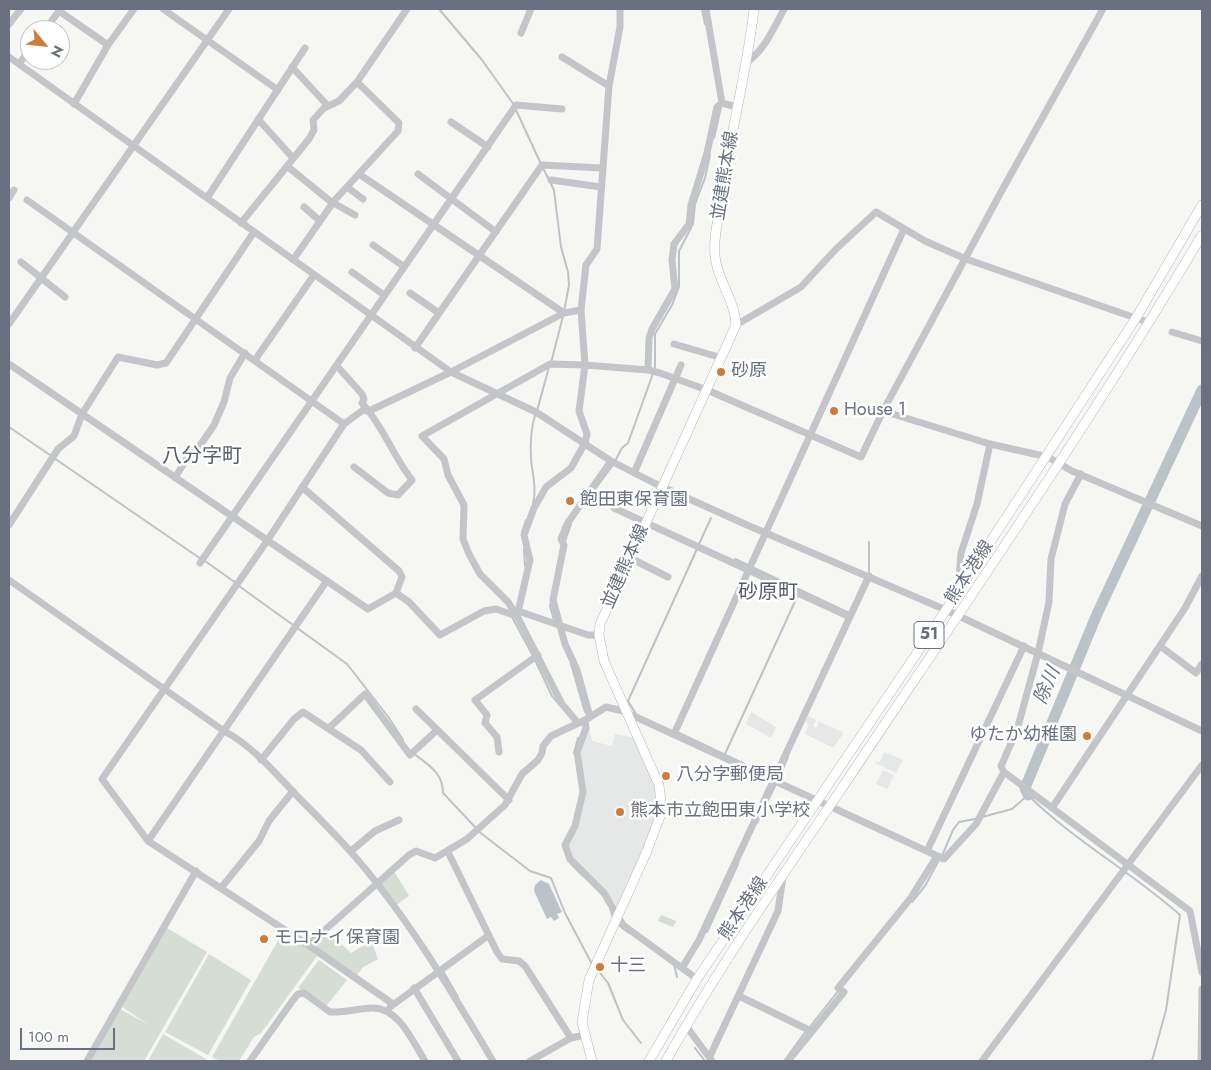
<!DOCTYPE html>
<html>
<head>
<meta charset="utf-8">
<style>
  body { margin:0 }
  #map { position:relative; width:1211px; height:1070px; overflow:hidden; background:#f6f6f3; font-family:Jost,sans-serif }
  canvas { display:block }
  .frame { position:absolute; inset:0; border:10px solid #697181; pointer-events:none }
  .north { position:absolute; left:20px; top:20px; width:50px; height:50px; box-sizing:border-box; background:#fff; border:1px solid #c3c6cd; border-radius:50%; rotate:118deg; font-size:14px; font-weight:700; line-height:20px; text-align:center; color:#697181 }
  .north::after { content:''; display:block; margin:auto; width:18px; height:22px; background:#cf7c3a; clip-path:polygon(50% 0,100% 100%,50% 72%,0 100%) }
  .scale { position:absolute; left:20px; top:1028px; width:95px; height:22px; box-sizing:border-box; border:2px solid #697181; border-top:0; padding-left:6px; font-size:15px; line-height:18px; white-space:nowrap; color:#697181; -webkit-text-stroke:4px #fff; paint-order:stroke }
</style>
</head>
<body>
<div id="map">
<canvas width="1211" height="1070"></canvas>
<div class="frame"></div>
<div class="north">N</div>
<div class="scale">100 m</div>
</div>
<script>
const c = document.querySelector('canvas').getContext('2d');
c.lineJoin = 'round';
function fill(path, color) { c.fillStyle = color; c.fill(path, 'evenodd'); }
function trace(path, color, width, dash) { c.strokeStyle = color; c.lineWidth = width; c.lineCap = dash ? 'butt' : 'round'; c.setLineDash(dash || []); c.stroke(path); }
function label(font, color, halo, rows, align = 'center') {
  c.font = font + ' Jost,"Noto Sans JP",sans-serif'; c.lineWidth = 5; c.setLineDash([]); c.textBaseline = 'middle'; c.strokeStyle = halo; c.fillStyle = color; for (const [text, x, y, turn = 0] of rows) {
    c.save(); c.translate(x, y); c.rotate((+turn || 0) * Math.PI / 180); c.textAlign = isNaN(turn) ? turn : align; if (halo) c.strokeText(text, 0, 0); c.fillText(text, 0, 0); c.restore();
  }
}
fill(new Path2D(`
  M 751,712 L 776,727 L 771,738 L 746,724 Z
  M 808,716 L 816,720 L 813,726 L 816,728 L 819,722 L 841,731 L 843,734 L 833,748 L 805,734 L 809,725 L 805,722 Z
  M 588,721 L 592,741 L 612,746 L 615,734 L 635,738 L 654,780 L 659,806 L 657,817 L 618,907 L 576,862 L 568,846 L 578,827 L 584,803 L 586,792 L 580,755 Z
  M 884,752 L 903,760 L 896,773 L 875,763 L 876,761 L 879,763 Z
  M 883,770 L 894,775 L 887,789 L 876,784 Z`), '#e6e7e7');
fill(new Path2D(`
  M 394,871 L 409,896 L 395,906 L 379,884 Z
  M 661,915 L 676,921 L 673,927 L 658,921 Z
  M 167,928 L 207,952 L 144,1061 L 91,1061 L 120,1009 L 149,1025 L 122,1007 Z
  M 284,930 L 317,956 L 261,1033 L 254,1037 L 239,1061 L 220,1061 L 212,1057 Z
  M 327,931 L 351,953 L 371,941 L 378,959 L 363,967 L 357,975 L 311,945 Z
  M 209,954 L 251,980 L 208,1055 L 165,1032 Z
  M 319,960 L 347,980 L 327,1005 L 298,988 Z
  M 163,1034 L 206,1059 L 205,1061 L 148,1061 Z`), '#d6ddd5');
fill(new Path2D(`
  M 541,880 L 549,884 L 562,912 L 557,914 L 559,918 L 554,921 L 551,917 L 547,919 L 534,891 L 535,885 Z`), '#bcc3c8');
trace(new Path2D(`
  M 439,9 L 482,60 L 514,105
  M 702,9 L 705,24
  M 516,110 L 541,164
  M 714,138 L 721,107
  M 543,168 L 554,190 L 561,247 L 568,272 L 569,285 L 564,312
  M 551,363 L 563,316
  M 537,411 L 549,367
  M 9,427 L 50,455
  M 54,458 L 201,559
  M 615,461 L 622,448 L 628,443 L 655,368 L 655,334 L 672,305 L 679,287 L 679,251 L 693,224 L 695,204 L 705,178 L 710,155
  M 593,492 L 613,465
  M 533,504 C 537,488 532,473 531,458 C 530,443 531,429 535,415
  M 522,532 L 526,520
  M 565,541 L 571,524
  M 869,542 L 869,575
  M 699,544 L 711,518
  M 524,549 L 525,566
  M 735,559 L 748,565
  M 205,561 L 236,583
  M 752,567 L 849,613
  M 239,586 L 347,664 L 389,718 L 403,740
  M 551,601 L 550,606 L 554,620
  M 512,617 L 533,656
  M 535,660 L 552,696 L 559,704
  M 571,664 L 585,712
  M 636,714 L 628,701 L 697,549
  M 677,732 L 751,767
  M 413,753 C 428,765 443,772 443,793 L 475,827
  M 574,753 L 578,738
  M 725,754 L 797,597
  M 778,780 L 788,757
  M 982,817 L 1012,809 L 1028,795 C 1074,841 1132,872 1180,915 L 1166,1010 L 1152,1061
  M 757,823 L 776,784
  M 478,831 L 530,871 L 551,878 L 565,913 L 592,964
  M 942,856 L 953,830 L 959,822 L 975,819
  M 571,864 L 583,876
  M 912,902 L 925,886 L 939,860
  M 610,908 L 613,918
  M 617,924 L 629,933
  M 707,932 L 738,864
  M 674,964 L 677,977
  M 597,969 L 608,983 L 623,1020 L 641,1043
  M 443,971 L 458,997
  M 809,1028 L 839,990
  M 695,1048 L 705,1061
  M 784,1061 L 806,1031`), '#bcc3c8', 2);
trace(new Path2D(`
  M 1028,795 L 1025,788 L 1097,614 L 1202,390`), '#bcc3c8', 11);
const major = new Path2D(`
  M 592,1061 L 582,1022 L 589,980 L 647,851 L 662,811 L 659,785 L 604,661 L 599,635 L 600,624 L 736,325 C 735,300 717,280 715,256 C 713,237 719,215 722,196 C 730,133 747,72 754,9
  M 649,1061 L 697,979 L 946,610 L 1136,318 L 1202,205
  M 666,1061 C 718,968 780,879 840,791 C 963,607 1089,425 1202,235`);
trace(major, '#b6b8bc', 10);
trace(new Path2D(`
  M 59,9 L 59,11 L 108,45 L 134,9
  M 163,9 L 278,90
  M 706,9 L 722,103 L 737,107
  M 9,24 L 21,9
  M 45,30 L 59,11
  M 521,33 L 531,9
  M 9,57 L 451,372 L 536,412 L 611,461 L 654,483 L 747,525 L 946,610 L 1202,731
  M 562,57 L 609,86
  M 747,62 C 764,51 775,26 784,9
  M 19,64 L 30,49
  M 292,67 L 328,106
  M 74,104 L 108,45
  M 258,119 L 293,158
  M 451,122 L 488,147
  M 287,166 L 330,201 L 355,215
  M 359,174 L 564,313
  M 418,174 L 496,232
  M 551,180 L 601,187
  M 347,187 L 363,199
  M 9,198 L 14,190
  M 207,198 L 305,48
  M 27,200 L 344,424
  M 304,207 L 320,221
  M 241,223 L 309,139 L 314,130 L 313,120 L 324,108 L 339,101 L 357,82 L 407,9
  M 373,245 L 403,266
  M 293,260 L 334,201 L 398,131 L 399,123 L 357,82
  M 21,262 L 65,297
  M 352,272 L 384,295
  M 410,293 L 439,313
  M 9,324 L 229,9
  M 736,325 L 801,287 L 836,249 L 876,212 L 925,241 L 966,259 L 1150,323
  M 1172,332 L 1202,341
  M 674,344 L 722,358
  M 415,348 L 542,165 L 602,168
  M 255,360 L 314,275
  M 9,364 L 368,609 L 396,593 L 409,602 L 440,635 L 484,611 L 496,609 L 517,616
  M 337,366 L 362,394 L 364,399 L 362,403 C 383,426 393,456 412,480 L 398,495 L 388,493 L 354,467
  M 648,370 L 649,338 L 652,329 L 675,289 L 672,260 L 674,244 L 689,224 L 691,205 L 707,153 L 717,107 L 722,103
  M 883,411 L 990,444 L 1048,457 L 1072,471 L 1202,526
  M 634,473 L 681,365
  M 1081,474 L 1065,504 L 1051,559 L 1049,602 L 1038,653 L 1017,730 L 1001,766 L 1004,772 L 1190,911 L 1202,972
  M 175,478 L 187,458 L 199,447 L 214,425 L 224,402 L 230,378 L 245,353
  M 302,487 L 399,571 L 402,577 L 396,593
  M 614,508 L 850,617
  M 9,525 L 58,449 L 74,436 L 82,414 L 118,357 L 157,365 L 166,363 L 254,232
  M 630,558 L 668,577
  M 200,563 L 516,105 L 562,109
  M 9,580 L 224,731 C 253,746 277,775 300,799 C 317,816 334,833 350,851 C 406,914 450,989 493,1061
  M 958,589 L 961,553 L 977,504 L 990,444
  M 518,611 L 588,635 L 599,635
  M 517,616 L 508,602 L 480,574 L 469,554 L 463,539 L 464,505 L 448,475 L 444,459 L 422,436 L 550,364 L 585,365 L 648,370 L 660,373 L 707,390 L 861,457 L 883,411 L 1001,192 L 1103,9
  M 1160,646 L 1196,673 L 1202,664
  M 416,709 L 509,800
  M 590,717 L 577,670 L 565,644 L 553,600 L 564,545 L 561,539 L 567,524 L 611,461
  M 585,720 L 586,728 L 577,752 L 583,792 L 575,826 L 565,845 L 570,859 L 604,893 L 623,925 L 697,979
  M 578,723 L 562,704 L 517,616 L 530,560 L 524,535 L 534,508 L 546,487 L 571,468 L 585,443 L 587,434 L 579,411 L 585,365 L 581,310 L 586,265 L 597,249 L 609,86 L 620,27 L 620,9
  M 329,728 L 365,694 L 410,755 L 436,731
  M 674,734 L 904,229
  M 499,752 L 497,737 L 485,723 L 487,715 L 475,700 L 538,655
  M 261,760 L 294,719 L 303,712 L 361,750 L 390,782
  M 1052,808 L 1185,608 L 1202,576
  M 148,841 L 326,582
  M 351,851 L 375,831 L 399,820
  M 927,851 L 1024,646
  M 448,852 L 497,952 L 502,959 L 519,961 L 525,966 L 571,1038
  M 221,888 L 259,841 L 269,821 L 293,791
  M 308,945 L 409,855 L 416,851 L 435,858 L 467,839 L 505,805 L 522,774 L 538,760 L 542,753 L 543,746 L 551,736 L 587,719 L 606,707 L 623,711 L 944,859 L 976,824 L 1004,772
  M 682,968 L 699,940 L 869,576
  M 414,988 L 458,1061
  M 739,996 L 811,1031
  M 393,1004 L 308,945 L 148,841 L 102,779 L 267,541 L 344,424 L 363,410 L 369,411 L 451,372 L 564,313 L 581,310
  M 390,1007 L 489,935
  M 686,1026 L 712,1061
  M 710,1056 L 778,911 L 783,876
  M 87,1061 L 196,871
  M 250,1061 L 293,1000 L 298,994 L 304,993 L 330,1012 C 345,1013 359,1008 373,1008 C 399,1008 413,1042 425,1061
  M 530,1061 L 571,1038 L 585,1035
  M 788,1061 L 844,992 L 838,988 L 910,899 L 937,856
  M 982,1061 L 1202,765
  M 1201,1061 L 1202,989`), '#c3c5c8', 7);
trace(major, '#fff', 9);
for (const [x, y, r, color] of [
  [721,372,5,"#cf7c3a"],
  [834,411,5,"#cf7c3a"],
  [570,501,5,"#cf7c3a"],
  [1087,736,5,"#cf7c3a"],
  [666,776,5,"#cf7c3a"],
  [620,812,5,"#cf7c3a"],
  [264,939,5,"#cf7c3a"],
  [600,967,5,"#cf7c3a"]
]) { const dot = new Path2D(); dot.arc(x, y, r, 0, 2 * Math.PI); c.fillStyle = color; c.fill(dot); trace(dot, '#fff', 2); }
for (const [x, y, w] of [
  [929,635,30]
]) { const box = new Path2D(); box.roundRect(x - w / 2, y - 13.5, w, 27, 4); c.fillStyle = '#fff'; c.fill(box); trace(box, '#697181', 1); }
label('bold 16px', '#697181', null, [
  ["51",929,635]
]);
label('18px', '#697181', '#fff', [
  ["並建熊本線",726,176,-81],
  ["並建熊本線",626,567,-66],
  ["熊本港線",970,573,-57],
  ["熊本港線",744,909,-56]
]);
label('18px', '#697181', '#fff', [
  ["砂原",731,372],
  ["House 1",844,411],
  ["飽田東保育園",580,501],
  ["ゆたか幼稚園",1077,736,"right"],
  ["八分字郵便局",676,776],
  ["熊本市立飽田東小学校",630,812],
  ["モロナイ保育園",274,939],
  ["十三",610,967]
], 'left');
label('italic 19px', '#697884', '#fff', [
  ["除川",1048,686,-67]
]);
label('20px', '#565c67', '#fff', [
  ["八分字町",202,457],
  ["砂原町",768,593]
]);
</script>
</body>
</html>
